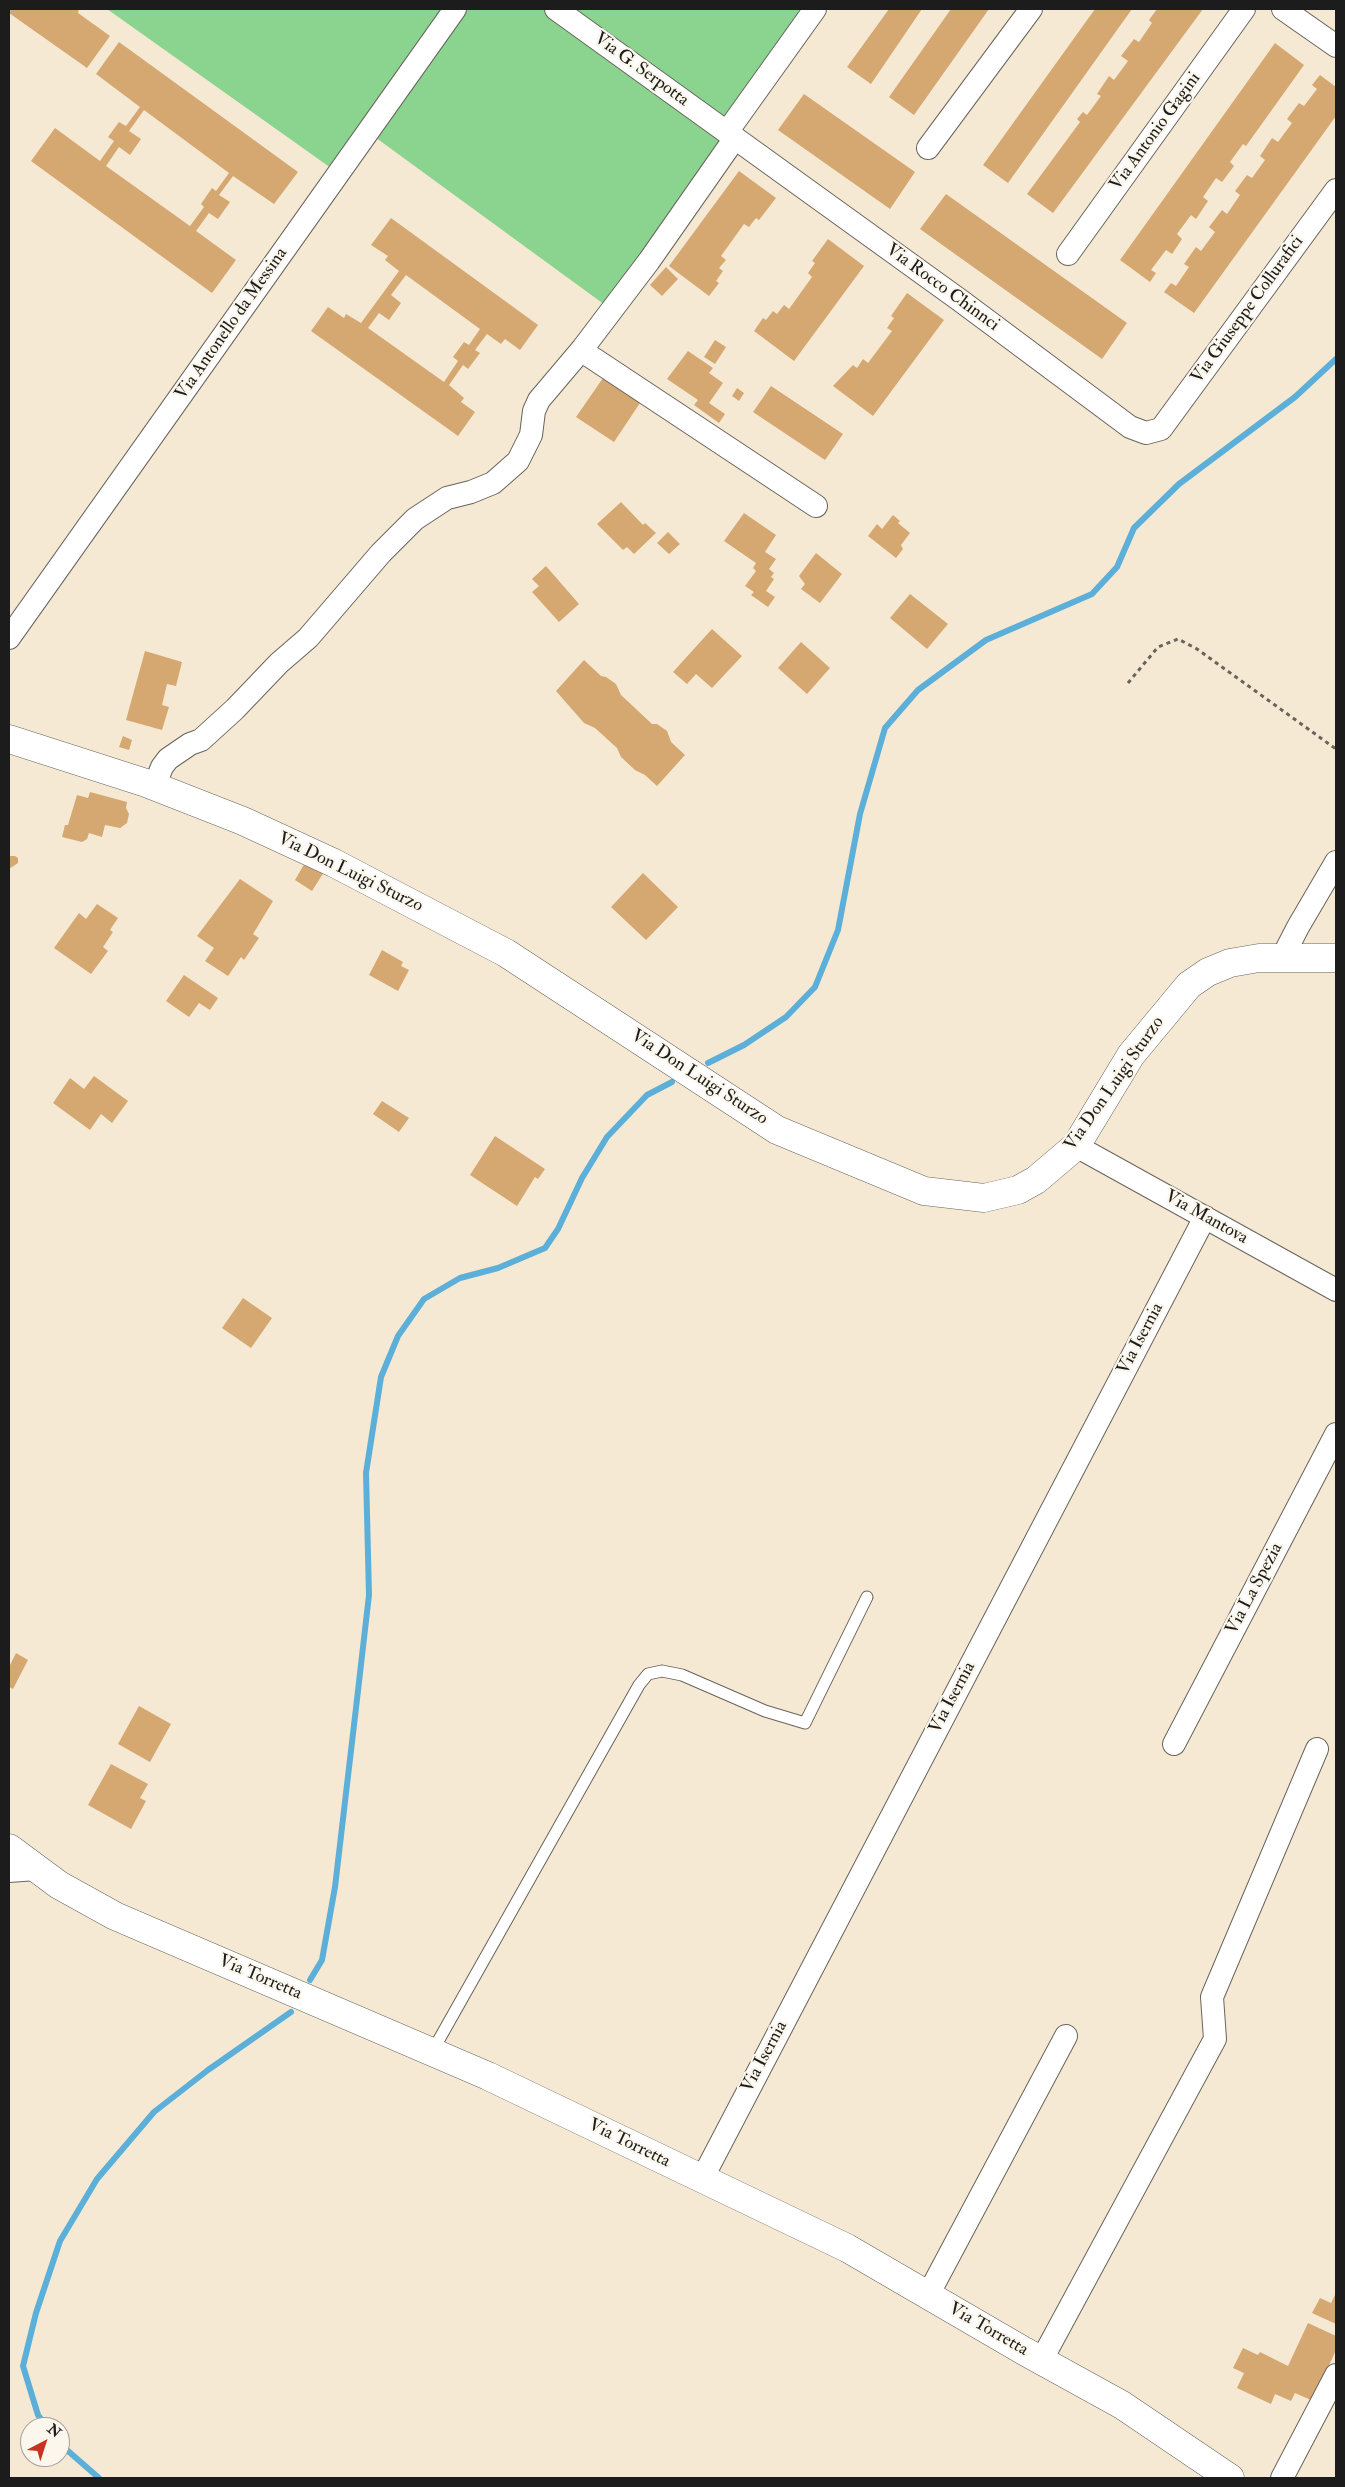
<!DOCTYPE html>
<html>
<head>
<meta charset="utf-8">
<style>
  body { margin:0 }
  #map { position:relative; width:1345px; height:2487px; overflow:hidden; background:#f6e9d4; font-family:"IM FELL Double Pica",serif }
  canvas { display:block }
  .frame { position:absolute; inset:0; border:10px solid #1c1c1c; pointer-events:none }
  .north { position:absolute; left:20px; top:2417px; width:50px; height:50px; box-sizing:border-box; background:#fbf7ec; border:1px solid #a29f99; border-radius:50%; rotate:40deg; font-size:14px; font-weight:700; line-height:20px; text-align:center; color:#1c1c1c }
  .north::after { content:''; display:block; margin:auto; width:18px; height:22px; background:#c8321e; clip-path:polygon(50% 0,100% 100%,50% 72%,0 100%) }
</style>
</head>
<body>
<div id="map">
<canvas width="1345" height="2487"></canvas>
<div class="frame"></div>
<div class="north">N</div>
</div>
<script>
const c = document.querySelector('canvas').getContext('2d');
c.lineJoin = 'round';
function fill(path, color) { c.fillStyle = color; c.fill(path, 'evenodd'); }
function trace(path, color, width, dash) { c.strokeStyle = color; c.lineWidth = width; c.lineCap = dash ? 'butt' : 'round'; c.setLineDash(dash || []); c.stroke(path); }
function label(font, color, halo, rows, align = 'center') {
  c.font = font + ' "IM FELL Double Pica",serif'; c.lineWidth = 4.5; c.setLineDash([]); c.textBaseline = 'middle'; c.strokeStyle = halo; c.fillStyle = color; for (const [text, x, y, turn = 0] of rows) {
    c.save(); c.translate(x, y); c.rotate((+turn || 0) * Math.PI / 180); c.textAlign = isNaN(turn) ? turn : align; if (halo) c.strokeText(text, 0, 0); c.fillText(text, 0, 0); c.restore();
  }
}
fill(new Path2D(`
  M 107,9 L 815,9 L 605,305 L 368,132 L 338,173 Z`), '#8bd48f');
trace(new Path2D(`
  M 708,1063 L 744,1045 L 786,1017 L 815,987 L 838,930 L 860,814 L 885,728 L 918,690 L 986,640 L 1092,594 L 1117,567 L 1134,528 L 1179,484 L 1295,397 L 1336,359
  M 310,1980 L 322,1960 L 335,1887 L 356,1708 L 369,1595 L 366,1473 L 381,1377 L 398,1336 L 424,1299 L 460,1278 L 498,1268 L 545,1248 L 558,1229 L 582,1178 L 607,1137 L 647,1095 L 672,1082
  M 47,2427 L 38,2415 L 23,2366 L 36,2313 L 60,2241 L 97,2179 L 154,2112 L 208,2070 L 291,2012
  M 60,2444 L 99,2478`), '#5cafd8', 6);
fill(new Path2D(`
  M 9,9 L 79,9 L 78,13 L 110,36 L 87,68 L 9,13 Z
  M 889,9 L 922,9 L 871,84 L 847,67 Z
  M 951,9 L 989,9 L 914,115 L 889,97 Z
  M 1095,9 L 1132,9 L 1008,183 L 983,165 Z
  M 1157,9 L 1203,9 L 1053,213 L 1027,194 L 1080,122 L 1077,119 L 1083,112 L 1087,115 L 1101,96 L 1097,94 L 1109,76 L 1114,80 L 1128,61 L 1121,56 L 1134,39 L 1139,42 L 1152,23 L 1149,20 Z
  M 119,42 L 298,172 L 274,204 L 233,176 L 219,195 L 230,202 L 218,219 L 209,213 L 196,231 L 236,260 L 212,293 L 31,161 L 55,128 L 100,161 L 114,141 L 108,137 L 119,122 L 126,126 L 140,107 L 96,74 ZM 144,110 L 229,173 L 216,191 L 212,188 L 201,204 L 204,207 L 190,226 L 106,166 L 119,147 L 130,155 L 141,139 L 129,131 Z
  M 1275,43 L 1304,65 L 1246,146 L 1243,144 L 1230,162 L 1234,166 L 1222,182 L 1216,178 L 1203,197 L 1208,201 L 1196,219 L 1191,215 L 1177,234 L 1182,239 L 1172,254 L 1166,250 L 1151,270 L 1156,273 L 1150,282 L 1120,260 Z
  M 1320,75 L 1336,87 L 1336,116 L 1194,313 L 1164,292 L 1171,283 L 1176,286 L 1189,267 L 1184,264 L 1196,247 L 1201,251 L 1215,232 L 1209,227 L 1222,210 L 1227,214 L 1240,195 L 1235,191 L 1247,175 L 1252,178 L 1265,160 L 1260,156 L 1272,138 L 1278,142 L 1292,123 L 1287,119 L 1299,103 L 1304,106 L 1317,89 L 1312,85 Z
  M 804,94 L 915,172 L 890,209 L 778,130 Z
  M 739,171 L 776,198 L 759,220 L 756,218 L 749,227 L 744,224 L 721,256 L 726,260 L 719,268 L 723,271 L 716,281 L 719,283 L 709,296 L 669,266 Z
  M 946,194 L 1127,323 L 1102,359 L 920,229 Z
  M 391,218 L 538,325 L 520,350 L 505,339 L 501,344 L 487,334 L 475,350 L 480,353 L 468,369 L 463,365 L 449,385 L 464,398 L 461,402 L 475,412 L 458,436 L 311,331 L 328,307 L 344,318 L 346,314 L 361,323 L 399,271 L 385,260 L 388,256 L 371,245 ZM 406,275 L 480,329 L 469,345 L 464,342 L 453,357 L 458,361 L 444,382 L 368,328 L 379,313 L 389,320 L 401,303 L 391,295 Z
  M 828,239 L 864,266 L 794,361 L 754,331 L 763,318 L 766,320 L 773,311 L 777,314 L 784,305 L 789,309 L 812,277 L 808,273 L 815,263 L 812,261 Z
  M 666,267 L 678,279 L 662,296 L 650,285 Z
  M 907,293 L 944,320 L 873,416 L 833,386 L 853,365 L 857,368 L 863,359 L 868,363 L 892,331 L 887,328 L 894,318 L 891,316 Z
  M 715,340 L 726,347 L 715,364 L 704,357 Z
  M 688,351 L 713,368 L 709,373 L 723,383 L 709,403 L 725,414 L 719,423 L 694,405 L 698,400 L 667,379 Z
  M 603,378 L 640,403 L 614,442 L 576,417 Z
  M 771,386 L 843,434 L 825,460 L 753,412 Z
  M 737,388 L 744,393 L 739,401 L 732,396 Z
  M 621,502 L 643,525 L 645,523 L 656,533 L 634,554 L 627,547 L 623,550 L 597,524 Z
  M 744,513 L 776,535 L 765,552 L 776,559 L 769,569 L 774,573 L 771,577 L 774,579 L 766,591 L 775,597 L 768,607 L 751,595 L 754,592 L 745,586 L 756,571 L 753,568 L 756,563 L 724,541 Z
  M 893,515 L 900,521 L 898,523 L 910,533 L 901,545 L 903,549 L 896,558 L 868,536 L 877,524 L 882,529 Z
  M 668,532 L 680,544 L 669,554 L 657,543 Z
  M 816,553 L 842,574 L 820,603 L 801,589 L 805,584 L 799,576 Z
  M 546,566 L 579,604 L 559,622 L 532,592 L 539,586 L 532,579 Z
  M 910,594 L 948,624 L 927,649 L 890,618 Z
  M 712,629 L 742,656 L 712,688 L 696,674 L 687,684 L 673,672 Z
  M 801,642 L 830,668 L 807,694 L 778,668 Z
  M 145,651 L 182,662 L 176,686 L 167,684 L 162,705 L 169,707 L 162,730 L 126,720 Z
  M 584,660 L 601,676 L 606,677 L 616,684 L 621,695 L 652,724 L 657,724 L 667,731 L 671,742 L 685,755 L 657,786 L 645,775 L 635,770 L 621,757 L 617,748 L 595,728 L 584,723 L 556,691 Z
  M 123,736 L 132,740 L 129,750 L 119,747 Z
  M 90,792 L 127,802 L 126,808 L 129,814 L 127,823 L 120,828 L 105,825 L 102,837 L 89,833 L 87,839 L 82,842 L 62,837 L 65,825 L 68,825 L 77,795 L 88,798 Z
  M 9,856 L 15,856 L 18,858 L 18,863 L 9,869 Z
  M 306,861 L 324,872 L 312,891 L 295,880 Z
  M 643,873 L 678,907 L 646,940 L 611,907 Z
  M 240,879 L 273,901 L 253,934 L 259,938 L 244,960 L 241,957 L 228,976 L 205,961 L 214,948 L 197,936 Z
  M 97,904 L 118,918 L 110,930 L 113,932 L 103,947 L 108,951 L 91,974 L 54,948 L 79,913 L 86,919 Z
  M 382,950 L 403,962 L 401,966 L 409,970 L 398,991 L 369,975 Z
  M 184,975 L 218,998 L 210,1010 L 199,1003 L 189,1017 L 166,1001 Z
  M 94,1076 L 128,1101 L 112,1123 L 101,1114 L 90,1130 L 53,1103 L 70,1078 L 84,1089 Z
  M 382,1101 L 409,1118 L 399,1132 L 373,1114 Z
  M 495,1136 L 545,1169 L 538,1179 L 535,1177 L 517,1206 L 470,1175 Z
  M 243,1298 L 272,1318 L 251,1348 L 222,1328 Z
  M 16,1653 L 28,1660 L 13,1689 L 9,1687 L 9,1667 Z
  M 139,1706 L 171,1724 L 150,1762 L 118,1744 Z
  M 111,1764 L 148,1784 L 140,1798 L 146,1801 L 131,1829 L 88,1805 Z
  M 1336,2293 L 1336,2324 L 1312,2313 L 1320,2298 L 1331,2303 Z
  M 1308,2323 L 1336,2336 L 1336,2350 L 1313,2401 L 1295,2393 L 1291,2401 L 1275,2394 L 1271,2404 L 1237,2388 L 1244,2373 L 1233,2368 L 1243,2348 L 1258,2355 L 1260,2352 L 1288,2366 Z`), '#d5a771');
const service = new Path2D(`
  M 432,2052 L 639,1685 L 648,1674 L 662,1671 L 682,1675 L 765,1711 L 805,1723 L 867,1597`);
const minor = new Path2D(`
  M 556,9 L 961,301 L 1130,427 L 1146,433 L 1161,429 L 1336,190
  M 1283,9 L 1336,46
  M 727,132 L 815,9
  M 928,148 L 1031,9
  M 1068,254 L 1244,9
  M 582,351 L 816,506
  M 9,638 L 455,9
  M 154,787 L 162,767 L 168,759 L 190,744 L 201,740 L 235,709 L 279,663 L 308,638 L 381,553 L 415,519 L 447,498 L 471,492 L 493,483 L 518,461 L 531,435 L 534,411 L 539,400 L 583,348 L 649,261 L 735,138
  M 1282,958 L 1298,927 L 1336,862
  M 1076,1146 L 1336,1290
  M 1174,1744 L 1336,1434
  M 9,1871 L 36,1869
  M 702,2179 L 1205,1217
  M 928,2295 L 1066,2036
  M 1041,2361 L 1215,2039 L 1212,1997 L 1317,1749
  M 1282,2478 L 1336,2375`);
const tertiary = new Path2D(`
  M 9,739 L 146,783 L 243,821 L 334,863 L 506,953 L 777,1130 L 924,1191 L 984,1198 L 1018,1190 L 1036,1180 L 1076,1146 L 1131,1055 L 1189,985 L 1208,972 L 1230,963 L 1259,958 L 1336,958
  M 9,1848 L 59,1885 L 115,1916 L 488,2076 L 847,2248 L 1024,2351 L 1122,2405 L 1230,2478`);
trace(service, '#68645c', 13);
trace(minor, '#68645c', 24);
trace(tertiary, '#68645c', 29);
trace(new Path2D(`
  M 1128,683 L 1158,647 L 1178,639 L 1197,649 L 1336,749`), '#68645c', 3, [4, 4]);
trace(service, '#fff', 11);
trace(minor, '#fff', 22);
trace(tertiary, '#fff', 28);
label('18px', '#1c1c1c', '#fbf7ec', [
  ["Via G. Serpotta",641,70,36],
  ["Via Antonio Gagini",1156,132,-54],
  ["Via Rocco Chinnci",942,288,36],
  ["Via Giuseppe Collurafici",1248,310,-54],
  ["Via Antonello da Messina",232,324,-55],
  ["Via Don Luigi Sturzo",350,873,26],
  ["Via Don Luigi Sturzo",699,1078,33],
  ["Via Don Luigi Sturzo",1115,1084,-55],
  ["Via Mantova",1206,1218,29],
  ["Via Isernia",1141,1339,-62],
  ["Via La Spezia",1255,1589,-62],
  ["Via Isernia",953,1698,-62],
  ["Via Torretta",260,1978,23],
  ["Via Isernia",765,2057,-62],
  ["Via Torretta",629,2144,26],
  ["Via Torretta",988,2330,30]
]);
</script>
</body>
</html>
